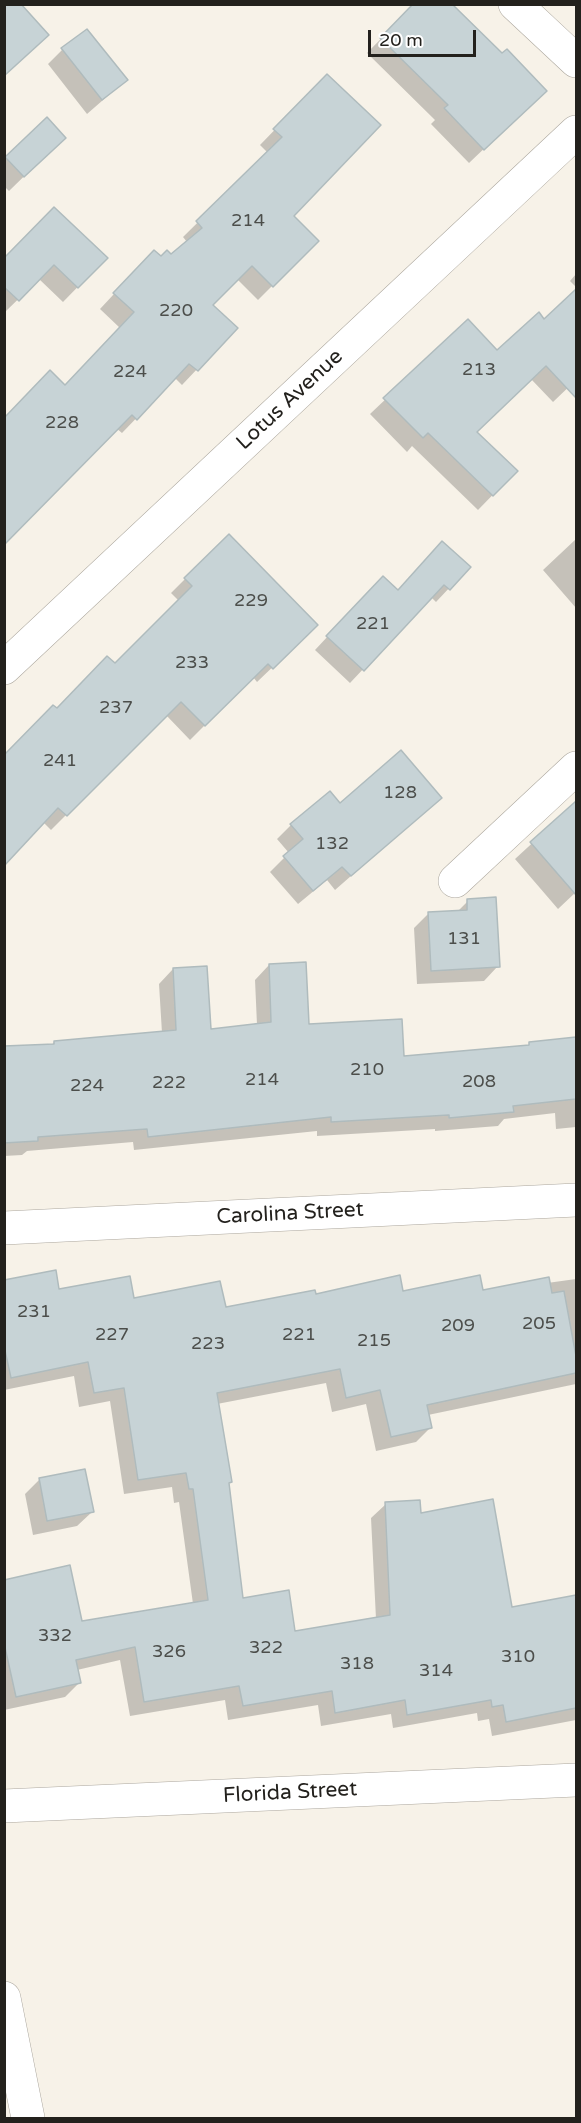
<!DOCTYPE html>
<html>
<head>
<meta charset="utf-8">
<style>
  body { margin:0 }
  #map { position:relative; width:581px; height:2123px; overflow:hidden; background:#f7f2e8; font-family:"Varela Round",sans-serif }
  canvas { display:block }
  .frame { position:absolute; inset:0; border:6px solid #23211d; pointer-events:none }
  .scale { position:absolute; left:368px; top:30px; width:108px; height:27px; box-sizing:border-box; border:3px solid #23211d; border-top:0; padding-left:8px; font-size:18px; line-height:21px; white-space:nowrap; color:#23211d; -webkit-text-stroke:4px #fff; paint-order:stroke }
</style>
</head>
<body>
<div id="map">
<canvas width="581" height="2123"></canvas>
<div class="frame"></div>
<div class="scale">20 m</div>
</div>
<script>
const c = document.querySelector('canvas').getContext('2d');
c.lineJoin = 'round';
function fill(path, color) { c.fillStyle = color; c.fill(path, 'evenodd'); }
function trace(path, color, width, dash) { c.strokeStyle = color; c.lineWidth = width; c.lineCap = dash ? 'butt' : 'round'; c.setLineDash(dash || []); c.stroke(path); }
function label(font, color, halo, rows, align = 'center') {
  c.font = font + ' "Varela Round",sans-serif'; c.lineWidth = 4.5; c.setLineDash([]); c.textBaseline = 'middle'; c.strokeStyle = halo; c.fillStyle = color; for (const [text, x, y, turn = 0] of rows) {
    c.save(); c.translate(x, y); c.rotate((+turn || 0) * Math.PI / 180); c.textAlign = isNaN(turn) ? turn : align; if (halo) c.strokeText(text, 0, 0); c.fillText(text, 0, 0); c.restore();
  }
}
fill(new Path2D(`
  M 415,4 L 530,105 L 469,163 L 431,124 L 435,120 L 367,53 Z
  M 62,50 L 126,80 L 87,114 L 48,64 Z
  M 327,76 L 292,216 L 317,241 L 258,300 L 237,279 L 211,305 L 236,328 L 182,385 L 175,378 L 122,433 L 65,386 L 120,328 L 100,309 L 140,266 L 171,256 L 187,242 L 183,237 L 268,153 L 260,145 Z
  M 47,119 L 49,152 L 9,191 L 4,186 L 4,159 Z
  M 106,258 L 63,302 L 39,279 L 4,313 L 4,259 Z
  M 576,274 L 576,287 L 570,281 Z
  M 576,291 L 576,380 L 553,402 L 531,379 L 476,432 L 516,471 L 478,510 L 412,446 L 407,452 L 370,414 L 468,321 L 497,352 L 544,321 Z
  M 576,539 L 576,608 L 543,570 Z
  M 469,567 L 436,602 L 431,597 L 350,683 L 315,650 L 370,591 L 397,591 Z
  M 185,579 L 301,640 L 257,682 L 253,677 L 190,740 L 166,715 L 51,830 L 43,822 L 56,710 L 115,665 L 179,601 L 171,593 Z
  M 440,798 L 335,890 L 327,880 L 298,904 L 270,872 L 289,853 L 277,839 L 291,825 L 339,805 Z
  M 565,813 L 576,826 L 576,892 L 558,909 L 515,859 Z
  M 468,901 L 498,966 L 484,981 L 417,984 L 414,928 L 429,913 L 457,912 Z
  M 269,965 L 307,1026 L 403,1058 L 527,1046 L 530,1044 L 576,1039 L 576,1127 L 556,1129 L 555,1113 L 504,1119 L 498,1126 L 435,1131 L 435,1129 L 317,1136 L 317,1131 L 134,1150 L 133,1142 L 27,1151 L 22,1155 L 4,1156 L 4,1047 L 51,1046 L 54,1042 L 162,1033 L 159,984 L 173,969 L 209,1031 L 257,1025 L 255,980 Z
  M 576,1279 L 576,1384 L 428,1415 L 430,1428 L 416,1442 L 376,1451 L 366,1404 L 332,1412 L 326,1383 L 217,1404 L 242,1599 L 294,1633 L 376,1619 L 371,1518 L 386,1504 L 420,1515 L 510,1609 L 576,1597 L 576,1720 L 492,1736 L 489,1719 L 478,1721 L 477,1713 L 393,1728 L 391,1714 L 321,1726 L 318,1705 L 228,1720 L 225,1700 L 130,1716 L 120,1660 L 77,1670 L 80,1682 L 65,1697 L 4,1710 L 4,1581 L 81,1623 L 193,1604 L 179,1502 L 174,1503 L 172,1487 L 124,1494 L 110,1401 L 79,1407 L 74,1376 L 4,1390 L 4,1282 L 58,1291 L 224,1309 L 315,1296 L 482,1292 Z
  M 84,1471 L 92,1512 L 77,1526 L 33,1535 L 25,1494 L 39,1480 Z`), '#0003');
const building = new Path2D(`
  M 4,4 L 21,4 L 49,35 L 4,76 Z
  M 413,4 L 452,4 L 502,53 L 507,49 L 547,91 L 484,150 L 444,108 L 448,105 L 380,38 Z
  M 87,29 L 128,80 L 102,100 L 61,48 Z
  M 327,74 L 381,125 L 294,216 L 319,241 L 273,287 L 252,266 L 213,305 L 238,328 L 198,371 L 189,364 L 137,420 L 132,415 L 4,545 L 4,418 L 50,370 L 65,385 L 134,312 L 113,293 L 154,250 L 161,256 L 167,250 L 171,254 L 202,228 L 196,221 L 282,137 L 273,129 Z
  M 47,117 L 66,138 L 24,177 L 5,157 Z
  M 54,207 L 108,258 L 78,288 L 54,265 L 19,301 L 4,287 L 4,258 Z
  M 576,289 L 576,398 L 546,366 L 477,432 L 518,471 L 493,496 L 428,433 L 423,438 L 383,398 L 468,319 L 497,350 L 539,312 L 544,319 Z
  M 229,534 L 318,625 L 273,669 L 268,664 L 205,726 L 181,702 L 67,816 L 58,808 L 4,866 L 4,755 L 53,705 L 57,708 L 107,656 L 115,663 L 192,586 L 184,578 Z
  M 442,541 L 471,567 L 450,590 L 444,585 L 364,671 L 326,636 L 383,576 L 398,590 Z
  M 401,750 L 442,798 L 351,876 L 342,867 L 313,891 L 283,856 L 303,839 L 290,824 L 330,791 L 340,803 Z
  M 576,801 L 576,895 L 530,842 Z
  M 496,897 L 500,967 L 431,971 L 428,912 L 467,910 L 467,899 Z
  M 306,962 L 309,1024 L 402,1019 L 404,1056 L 529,1045 L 529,1042 L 576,1037 L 576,1099 L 513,1106 L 514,1112 L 449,1118 L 449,1115 L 331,1122 L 331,1117 L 148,1137 L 147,1129 L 38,1137 L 38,1141 L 4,1143 L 4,1046 L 54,1044 L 54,1041 L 176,1030 L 173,968 L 207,966 L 211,1029 L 271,1022 L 269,964 Z
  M 56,1270 L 59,1289 L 130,1276 L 134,1298 L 220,1281 L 226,1307 L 315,1290 L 316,1294 L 400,1275 L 403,1291 L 480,1275 L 483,1290 L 549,1277 L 552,1293 L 564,1291 L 576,1356 L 576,1373 L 427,1405 L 432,1428 L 391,1437 L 380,1390 L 346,1398 L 340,1369 L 217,1393 L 232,1482 L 229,1483 L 243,1598 L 289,1590 L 295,1631 L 390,1615 L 385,1502 L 420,1500 L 421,1513 L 493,1499 L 512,1607 L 576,1595 L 576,1708 L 506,1722 L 503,1705 L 492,1707 L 491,1700 L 407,1715 L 405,1700 L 335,1713 L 332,1691 L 243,1706 L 239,1686 L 144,1702 L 135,1647 L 76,1660 L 81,1683 L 16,1697 L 4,1643 L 4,1580 L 70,1565 L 82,1621 L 208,1600 L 193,1489 L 189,1489 L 186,1473 L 138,1480 L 124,1388 L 94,1393 L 88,1362 L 11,1378 L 4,1346 L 4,1280 Z
  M 85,1469 L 94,1512 L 47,1521 L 39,1478 Z`);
fill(building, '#c7d3d6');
trace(building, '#afbbbd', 1.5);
const minor = new Path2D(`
  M 4,668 L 576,132
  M 455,881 L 576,768
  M 4,1998 L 28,2118`);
const tertiary = new Path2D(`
  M 4,1228 L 576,1200
  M 4,1806 L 576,1780`);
const secondary = new Path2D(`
  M 515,4 L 576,61`);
trace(minor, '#aca79e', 34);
trace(tertiary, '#aca79e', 34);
trace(secondary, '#aca79e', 34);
trace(minor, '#fff', 33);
trace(tertiary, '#fff', 33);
trace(secondary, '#fff', 33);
label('18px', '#4c4e4b', null, [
  ["214",248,221],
  ["220",176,311],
  ["213",479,370],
  ["224",130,372],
  ["228",62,423],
  ["229",251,601],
  ["221",373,624],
  ["233",192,663],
  ["237",116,708],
  ["241",60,761],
  ["128",400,793],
  ["132",332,844],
  ["131",464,939],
  ["210",367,1070],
  ["214",262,1080],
  ["208",479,1082],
  ["222",169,1083],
  ["224",87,1086],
  ["231",34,1312],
  ["205",539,1324],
  ["209",458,1326],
  ["227",112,1335],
  ["221",299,1335],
  ["215",374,1341],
  ["223",208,1344],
  ["332",55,1636],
  ["322",266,1648],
  ["326",169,1652],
  ["310",518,1657],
  ["318",357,1664],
  ["314",436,1671]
]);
label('21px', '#23211d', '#fff', [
  ["Lotus Avenue",290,400,-43],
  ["Carolina Street",290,1214,-3],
  ["Florida Street",290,1793,-3]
]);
</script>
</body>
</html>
